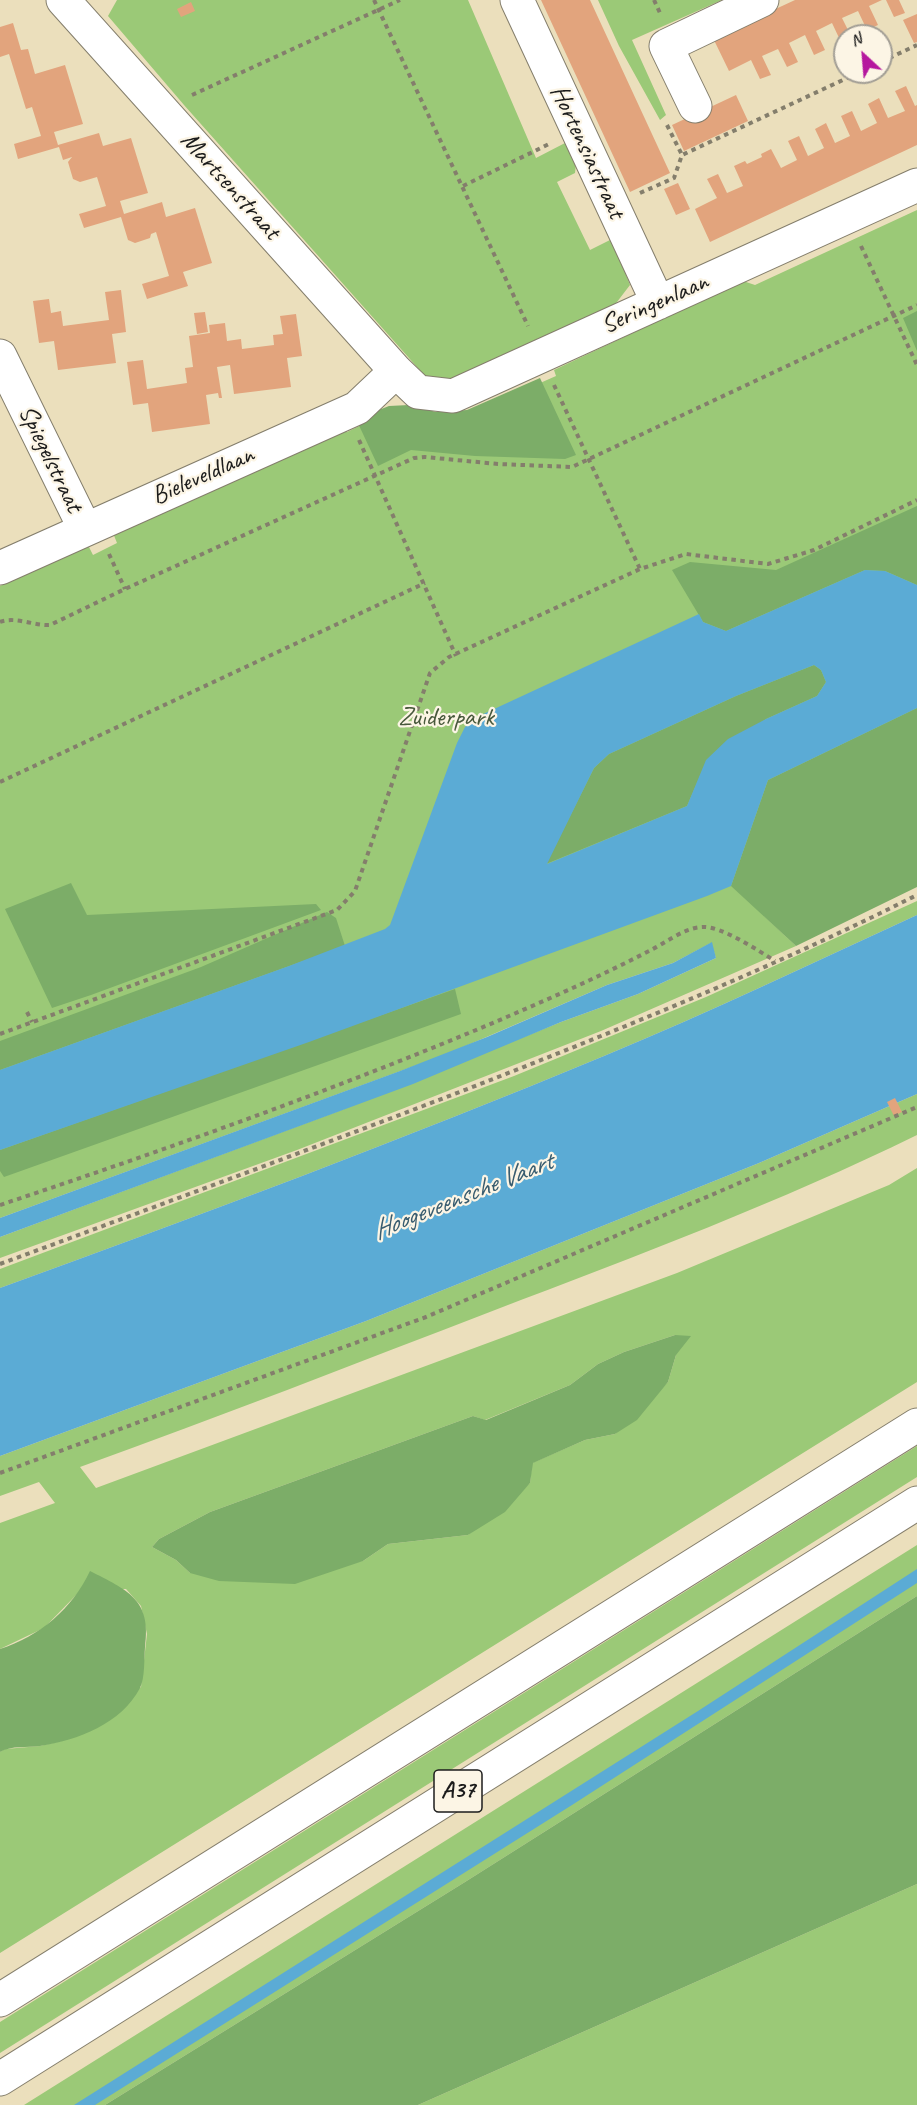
<!DOCTYPE html>
<html>
<head>
<meta charset="utf-8">
<style>
  body { margin:0 }
  #map { position:relative; width:917px; height:2105px; overflow:hidden; background:#ebdfbc; font-family:Caveat,sans-serif }
  canvas { display:block }
  .north { position:absolute; left:833px; top:24px; width:60px; height:60px; box-sizing:border-box; background:#fcf5e5; border:2px solid #a29e95; border-radius:50%; rotate:334deg; font-size:16px; font-weight:700; line-height:24px; text-align:center; color:#1c1c1c }
  .north::after { content:''; display:block; margin:auto; width:21px; height:27px; background:#b5179e; clip-path:polygon(50% 0,100% 100%,50% 72%,0 100%) }
</style>
</head>
<body>
<div id="map">
<canvas width="917" height="2105"></canvas>
<div class="north">N</div>
</div>
<script>
const c = document.querySelector('canvas').getContext('2d');
c.lineJoin = 'round';
function fill(path, color) { c.fillStyle = color; c.fill(path, 'evenodd'); }
function trace(path, color, width, dash) { c.strokeStyle = color; c.lineWidth = width; c.lineCap = dash ? 'butt' : 'round'; c.setLineDash(dash || []); c.stroke(path); }
function label(font, color, halo, rows, align = 'center') {
  c.font = font + ' Caveat,sans-serif'; c.lineWidth = 4.5; c.setLineDash([]); c.textBaseline = 'middle'; c.strokeStyle = halo; c.fillStyle = color; for (const [text, x, y, turn = 0] of rows) {
    c.save(); c.translate(x, y); c.rotate((+turn || 0) * Math.PI / 180); c.textAlign = isNaN(turn) ? turn : align; if (halo) c.strokeText(text, 0, 0); c.fillText(text, 0, 0); c.restore();
  }
}
fill(new Path2D(`
  M 117,0 L 468,0 L 536,158 L 565,143 L 576,164 L 575,173 L 557,182 L 590,250 L 612,239 L 630,285 L 607,315 L 452,382 L 425,376 L 184,105 L 108,16 Z
  M 598,0 L 722,0 L 632,40 L 666,115 L 660,120 L 619,46 Z
  M 917,210 L 917,844 L 764,916 L 796,946 L 601,1031 L 297,1150 L 0,1258 L 0,1237 L 344,1109 L 561,1022 L 638,994 L 716,958 L 711,943 L 673,963 L 607,985 L 447,1054 L 0,1218 L 0,586 L 88,545 L 93,555 L 117,543 L 113,533 L 343,424 L 347,432 L 386,413 L 463,417 L 556,376 L 554,370 L 743,281 L 755,285 Z
  M 917,901 L 917,915 C 813,963 710,1012 604,1056 C 405,1139 203,1214 0,1288 L 0,1269 L 514,1076 L 706,997 Z
  M 917,1094 L 917,1135 C 780,1202 637,1256 495,1310 C 357,1363 219,1417 80,1467 L 96,1488 L 677,1273 L 889,1185 L 917,1168 L 917,1382 L 0,1953 L 0,1752 L 5,1749 L 40,1746 L 61,1741 L 141,1687 L 147,1634 L 141,1606 L 126,1589 L 82,1589 L 44,1628 L 0,1649 L 0,1523 L 55,1503 L 39,1482 L 0,1496 L 0,1456 L 366,1321 L 759,1163 ZM 675,1335 L 676,1355 L 668,1382 L 615,1434 L 585,1440 L 532,1463 L 530,1483 L 468,1535 L 388,1544 L 363,1561 L 190,1573 L 176,1560 L 152,1547 L 159,1539 L 210,1512 L 473,1416 L 485,1420 L 570,1385 L 598,1364 L 624,1352 Z
  M 917,1446 L 917,1477 L 0,2053 L 0,2022 Z
  M 917,1545 L 917,1596 L 465,1882 L 105,2105 L 24,2105 Z
  M 917,1884 L 917,2105 L 418,2105 Z`), '#9bc977');
fill(new Path2D(`
  M 917,311 L 917,351 L 903,318 Z
  M 540,378 L 576,455 L 565,459 L 475,456 L 411,450 L 378,466 L 356,419 L 389,406 L 409,405 L 436,412 L 467,410 Z
  M 917,506 L 917,585 L 885,571 L 865,570 L 726,631 L 703,622 L 672,570 L 690,562 L 776,570 Z
  M 814,665 L 821,670 L 826,682 L 817,696 L 766,719 L 707,760 L 687,806 L 546,864 L 594,768 L 609,754 L 736,696 Z
  M 917,708 L 917,887 L 796,946 L 731,886 L 768,780 Z
  M 71,883 L 87,915 L 316,904 L 321,910 L 91,995 L 52,1008 L 5,909 Z
  M 327,912 L 336,918 L 345,946 L 0,1070 L 0,1041 L 201,967 Z
  M 455,989 L 461,1014 L 4,1177 L 0,1171 L 0,1150 Z
  M 675,1335 L 691,1336 L 676,1355 L 668,1382 L 637,1420 L 615,1434 L 585,1440 L 533,1463 L 530,1483 L 505,1512 L 468,1535 L 388,1544 L 363,1561 L 295,1584 L 219,1581 L 190,1573 L 176,1560 L 152,1547 L 159,1539 L 210,1512 L 473,1416 L 486,1420 L 570,1385 L 598,1364 L 624,1352 Z
  M 90,1571 C 127,1590 152,1599 145,1647 C 144,1659 145,1678 140,1688 C 121,1724 78,1740 40,1746 C 27,1748 12,1745 0,1752 L 0,1649 C 40,1636 72,1609 90,1571 Z
  M 917,1596 L 917,1884 L 418,2105 L 105,2105 L 465,1882 Z`), '#7cad68');
fill(new Path2D(`
  M 865,570 L 885,571 L 917,585 L 917,708 L 768,780 L 731,886 L 707,896 L 309,1042 L 0,1150 L 0,1070 L 289,966 L 385,929 L 390,925 L 457,743 L 465,727 L 479,716 L 699,614 L 703,622 L 726,631 ZM 814,665 L 821,670 L 826,682 L 817,696 L 766,719 L 728,739 L 706,760 L 687,806 L 547,864 L 594,768 L 609,754 L 736,696 Z
  M 917,915 L 917,1094 L 759,1163 L 366,1321 L 0,1456 L 0,1288 C 203,1214 405,1139 604,1056 C 710,1012 813,963 917,915 Z
  M 712,942 L 716,958 L 638,994 L 561,1022 L 413,1084 L 0,1237 L 0,1218 L 400,1071 L 487,1037 L 607,985 L 673,963 Z
  M 917,1569 L 917,1583 L 572,1805 L 95,2105 L 74,2105 L 698,1711 Z`), '#5babd5');
fill(new Path2D(`
  M 541,0 L 590,0 L 670,173 L 630,192 Z
  M 795,0 L 882,0 L 869,6 L 878,25 L 867,30 L 858,11 L 842,18 L 851,36 L 845,36 L 845,40 L 841,42 L 832,23 L 816,31 L 825,50 L 814,55 L 805,35 L 789,43 L 798,62 L 787,67 L 778,49 L 762,56 L 771,75 L 760,79 L 751,60 L 729,71 L 713,38 Z
  M 886,0 L 899,0 L 905,13 L 894,17 Z
  M 191,2 L 195,11 L 181,17 L 177,9 Z
  M 917,14 L 917,42 L 914,43 L 903,20 Z
  M 13,23 L 21,50 L 28,49 L 35,74 L 65,65 L 83,124 L 54,132 L 58,145 L 99,133 L 103,146 L 131,138 L 148,193 L 120,201 L 124,214 L 162,202 L 166,217 L 195,208 L 212,263 L 183,272 L 188,286 L 147,299 L 142,284 L 169,276 L 156,232 L 151,234 L 150,238 L 135,243 L 128,240 L 121,217 L 84,228 L 79,214 L 106,206 L 97,177 L 80,182 L 73,179 L 68,162 L 72,157 L 63,160 L 59,147 L 18,159 L 14,144 L 41,136 L 32,107 L 26,109 L 9,54 L 0,57 L 0,27 Z
  M 906,86 L 915,106 L 917,105 L 917,145 L 710,242 L 695,209 L 717,198 L 707,179 L 718,174 L 727,193 L 743,186 L 734,166 L 745,161 L 747,164 L 762,157 L 761,154 L 771,149 L 781,168 L 797,160 L 788,141 L 799,136 L 808,156 L 824,148 L 815,129 L 826,123 L 835,143 L 850,136 L 841,116 L 852,111 L 861,131 L 877,123 L 868,104 L 879,98 L 888,118 L 905,111 L 895,91 Z
  M 736,95 L 748,121 L 684,151 L 672,125 Z
  M 678,183 L 690,209 L 676,215 L 664,189 Z
  M 121,290 L 126,332 L 112,334 L 116,363 L 58,370 L 54,341 L 39,343 L 33,301 L 49,299 L 51,313 L 61,311 L 63,326 L 109,320 L 105,292 Z
  M 205,312 L 208,332 L 197,334 L 194,313 Z
  M 296,314 L 302,356 L 287,358 L 291,387 L 234,394 L 230,365 L 217,367 L 222,398 L 219,398 L 218,393 L 206,395 L 210,424 L 152,432 L 148,403 L 133,405 L 127,362 L 143,360 L 147,389 L 187,383 L 185,368 L 193,367 L 189,336 L 210,333 L 209,325 L 225,323 L 227,341 L 241,339 L 242,349 L 274,345 L 273,335 L 283,334 L 280,316 Z
  M 895,1098 L 902,1112 L 894,1116 L 887,1102 Z`), '#e2a47d');
const minor = new Path2D(`
  M 63,0 L 396,371 L 418,392 L 453,396 L 917,185
  M 517,0 L 658,303
  M 695,106 L 666,46 L 762,0
  M 0,356 L 85,529
  M 0,568 L 357,408 L 396,371`);
const highway = new Path2D(`
  M 0,2000 L 917,1425
  M 0,2079 L 917,1503`);
trace(minor, '#847e6c', 35);
trace(highway, '#847e6c', 35);
trace(new Path2D(`
  M 374,0 L 528,326
  M 654,0 L 660,13
  M 881,62 L 917,45
  M 192,95 L 400,0
  M 667,125 L 682,155
  M 463,186 L 549,144
  M 640,193 L 674,178 L 682,155 L 860,72
  M 861,246 L 917,365
  M 554,385 L 640,569
  M 359,440 L 456,656
  M 109,554 L 125,589
  M 0,622 C 15,616 34,626 50,625 L 125,589 L 414,458 L 425,457 L 498,464 L 572,467 L 917,305
  M 0,782 L 425,583
  M 27,1012 L 32,1022
  M 0,1034 L 337,910 L 355,891 L 430,673 L 449,657 L 640,569 L 686,554 L 768,564 L 814,550 L 917,500
  M 0,1205 C 165,1150 328,1092 488,1025 C 542,1002 597,978 649,951 C 666,943 683,928 702,927 C 720,925 759,951 775,961
  M 0,1264 C 157,1206 314,1148 470,1088 C 621,1029 772,968 917,895
  M 0,1473 L 426,1317 L 917,1107`), '#847e6c', 4, [4.5, 4.5]);
trace(minor, '#fff', 33);
trace(highway, '#fff', 33);
for (const [x, y, w] of [
  [458,1791,48]
]) { const box = new Path2D(); box.roundRect(x - w / 2, y - 21, w, 42, 4.5); c.fillStyle = '#fcf5e5'; c.fill(box); trace(box, '#1c1c1c', 1.5); }
label('bold 24px', '#1c1c1c', null, [
  ["A37",458,1791]
]);
label('26px', '#1c1c1c', '#fcf5e5', [
  ["Hortensiastraat",587,152,65],
  ["Martsenstraat",230,186,48],
  ["Seringenlaan",655,304,-24],
  ["Spiegelstraat",50,459,64],
  ["Bieleveldlaan",203,476,-24]
]);
label('26px', '#48593c', '#fcf5e5', [
  ["Zuiderpark",446,718]
]);
label('italic 27px', '#385c6f', '#fcf5e5', [
  ["Hoogeveensche Vaart",463,1197,-22]
]);
</script>
</body>
</html>
